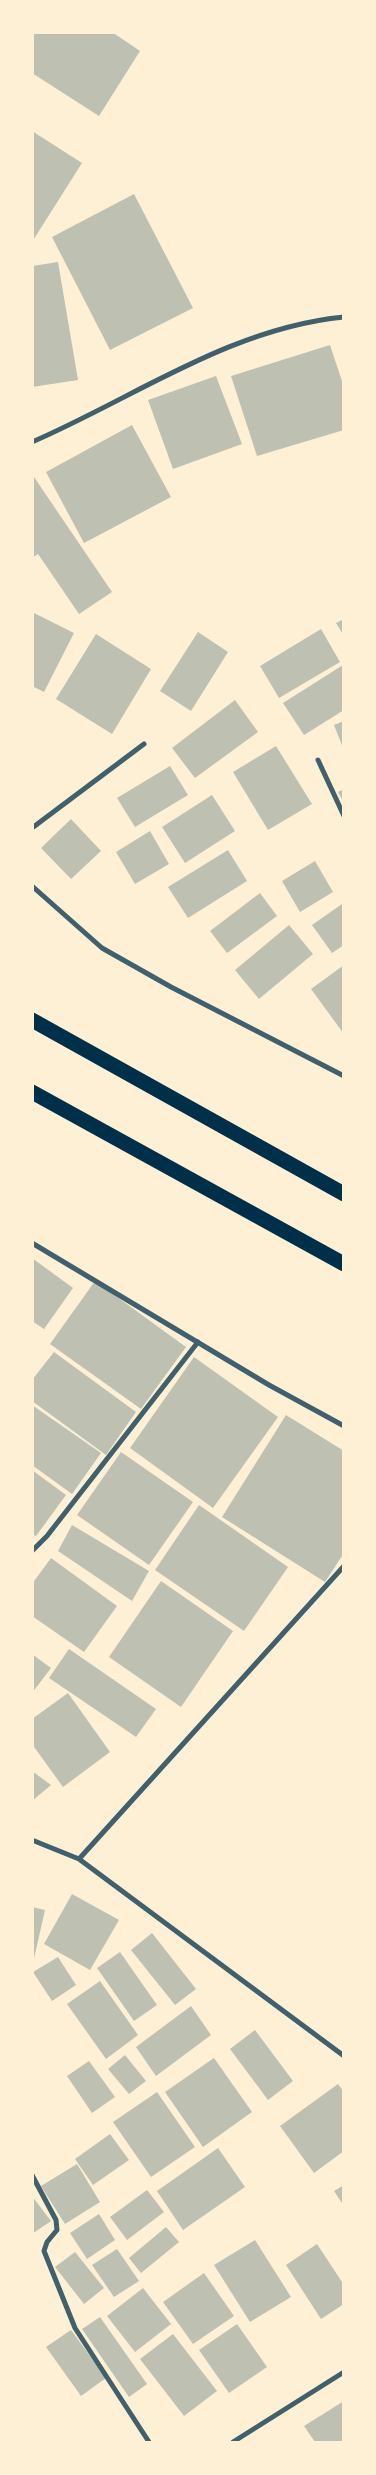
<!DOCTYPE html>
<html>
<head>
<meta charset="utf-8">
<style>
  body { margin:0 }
  #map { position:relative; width:376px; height:2475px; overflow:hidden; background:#fdf0d5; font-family:Poppins,sans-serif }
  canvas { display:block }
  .frame { position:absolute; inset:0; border:34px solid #fdf0d5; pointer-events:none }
</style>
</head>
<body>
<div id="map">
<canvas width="376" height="2475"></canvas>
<div class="frame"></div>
</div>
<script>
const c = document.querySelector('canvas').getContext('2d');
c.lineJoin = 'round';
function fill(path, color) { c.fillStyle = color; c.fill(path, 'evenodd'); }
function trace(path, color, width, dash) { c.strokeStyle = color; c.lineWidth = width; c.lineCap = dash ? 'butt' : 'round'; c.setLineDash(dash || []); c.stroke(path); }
fill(new Path2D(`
  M 32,32 L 112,32 L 140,51 L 99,116 L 32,73 Z
  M 32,131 L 82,163 L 32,242 Z
  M 134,194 L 193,308 L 110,350 L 52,237 Z
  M 58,262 L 78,380 L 32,387 L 32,266 Z
  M 330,345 L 344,387 L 344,430 L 257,456 L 231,376 Z
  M 216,376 L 242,444 L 173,469 L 148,400 Z
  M 132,425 L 171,497 L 84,543 L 46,472 Z
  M 34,477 L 112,592 L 79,614 L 38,554 L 32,558 Z
  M 32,612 L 74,633 L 44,692 L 32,686 Z
  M 344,619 L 344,636 L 336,623 Z
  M 321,629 L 340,662 L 279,698 L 260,666 Z
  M 198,632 L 228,652 L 191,711 L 160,691 Z
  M 96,634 L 151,669 L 112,734 L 56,699 Z
  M 343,665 L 344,710 L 304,735 L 283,703 Z
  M 235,700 L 258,732 L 195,778 L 172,748 Z
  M 344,721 L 344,748 L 343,748 L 334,725 Z
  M 276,746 L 312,804 L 268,830 L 233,772 Z
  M 170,766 L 188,795 L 135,827 L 117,798 Z
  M 344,789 L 344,803 L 338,792 Z
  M 212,795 L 235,831 L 185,863 L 162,827 Z
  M 71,819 L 101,851 L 71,879 L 41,848 Z
  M 150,831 L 169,864 L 135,884 L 116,852 Z
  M 228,850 L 247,881 L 188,918 L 168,887 Z
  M 315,861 L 333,892 L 300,912 L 282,881 Z
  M 260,893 L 277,916 L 227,953 L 210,931 Z
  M 342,904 L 344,945 L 332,953 L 312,925 Z
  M 289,925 L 313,954 L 259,999 L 235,970 Z
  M 344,965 L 344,1034 L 311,989 Z
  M 32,1258 L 73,1288 L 44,1329 L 32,1321 Z
  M 95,1281 L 186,1347 L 141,1409 L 50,1344 Z
  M 54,1352 L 136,1412 L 106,1455 L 32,1401 L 32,1380 Z
  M 194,1357 L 278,1417 L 213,1508 L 130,1448 Z
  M 32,1405 L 101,1453 L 72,1494 L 32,1465 Z
  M 286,1415 L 344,1451 L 344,1553 L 325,1582 L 222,1517 Z
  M 121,1452 L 193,1502 L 149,1565 L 77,1515 Z
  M 32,1470 L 66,1495 L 36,1536 L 32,1534 Z
  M 199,1505 L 288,1567 L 244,1631 L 155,1570 Z
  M 72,1525 L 149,1571 L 132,1601 L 58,1551 Z
  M 51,1558 L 117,1606 L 84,1652 L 32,1616 L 32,1584 Z
  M 161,1581 L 233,1631 L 181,1707 L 109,1657 Z
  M 69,1649 L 156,1709 L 136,1737 L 49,1678 Z
  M 32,1654 L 51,1668 L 32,1693 Z
  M 68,1693 L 110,1752 L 63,1787 L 32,1744 L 32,1719 Z
  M 32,1771 L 51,1785 L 32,1801 Z
  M 72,1894 L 119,1920 L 90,1970 L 44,1944 Z
  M 32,1907 L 45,1910 L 33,1963 L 32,1963 Z
  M 152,1933 L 196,1989 L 175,2005 L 131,1950 Z
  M 120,1952 L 157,2005 L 134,2021 L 97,1968 Z
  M 58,1957 L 76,1985 L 52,2001 L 33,1972 Z
  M 100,1981 L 138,2035 L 106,2059 L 67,2004 Z
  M 191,2006 L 211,2035 L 156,2076 L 136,2047 Z
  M 255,2030 L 293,2081 L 268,2100 L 230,2049 Z
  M 125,2055 L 146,2081 L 129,2094 L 108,2069 Z
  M 214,2058 L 252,2112 L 203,2147 L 165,2092 Z
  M 89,2061 L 115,2097 L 92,2113 L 67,2076 Z
  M 338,2084 L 344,2092 L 344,2151 L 314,2173 L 280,2126 Z
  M 157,2092 L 195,2147 L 151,2177 L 113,2122 Z
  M 110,2134 L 129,2160 L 93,2185 L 75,2159 Z
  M 218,2148 L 245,2187 L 183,2230 L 157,2191 Z
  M 77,2164 L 100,2202 L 65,2224 L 41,2186 Z
  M 344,2185 L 344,2206 L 334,2191 Z
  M 147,2190 L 164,2212 L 127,2240 L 110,2217 Z
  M 32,2196 L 51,2221 L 32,2234 Z
  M 99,2214 L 115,2240 L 87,2259 L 70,2233 Z
  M 166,2227 L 179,2242 L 141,2273 L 129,2258 Z
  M 255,2240 L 291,2297 L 250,2322 L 214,2265 Z
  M 317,2244 L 344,2285 L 344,2304 L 321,2319 L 286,2265 Z
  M 117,2249 L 139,2281 L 114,2297 L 92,2265 Z
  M 75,2252 L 104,2288 L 84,2304 L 55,2267 Z
  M 204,2273 L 234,2316 L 193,2344 L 163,2302 Z
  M 143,2288 L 171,2324 L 135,2352 L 107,2316 Z
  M 100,2317 L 147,2384 L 129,2397 L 82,2329 Z
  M 237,2324 L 267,2367 L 229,2393 L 199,2350 Z
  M 71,2330 L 106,2378 L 81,2396 L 46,2347 Z
  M 173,2334 L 217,2391 L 184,2416 L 140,2359 Z
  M 344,2401 L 344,2442 L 315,2442 L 304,2426 Z`), '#bec0b2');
trace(new Path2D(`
  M 32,442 C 134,398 230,328 344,317
  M 318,760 L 344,816
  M 32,828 L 144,744
  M 32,886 L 102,948 L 171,987 L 344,1076
  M 32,1243 L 269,1385 L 344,1426
  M 32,1551 L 47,1536 L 198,1342
  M 32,1840 L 79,1859 L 344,2056
  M 79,1859 L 344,1566
  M 32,2175 L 56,2220 L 57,2230 L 47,2242 L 44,2251 L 75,2328 L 149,2442
  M 233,2442 L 344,2372`), '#3f606c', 5);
trace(new Path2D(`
  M 32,1020 L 344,1194
  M 32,1092 L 344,1264`), '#003049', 15);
</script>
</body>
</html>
